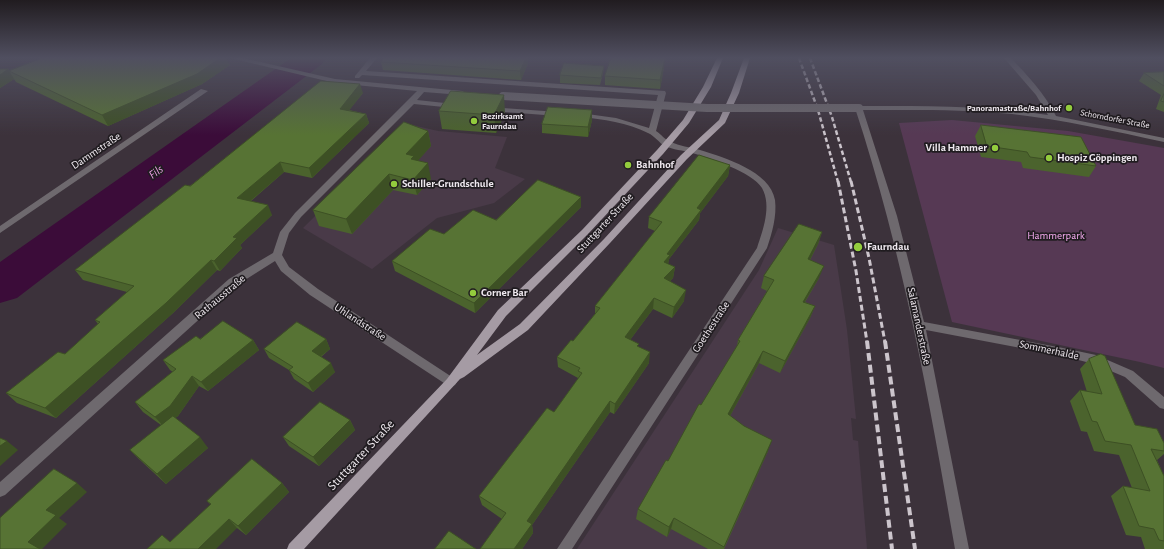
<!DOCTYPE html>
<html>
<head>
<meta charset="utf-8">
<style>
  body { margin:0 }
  canvas { display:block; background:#3c323b }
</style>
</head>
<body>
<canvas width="1164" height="549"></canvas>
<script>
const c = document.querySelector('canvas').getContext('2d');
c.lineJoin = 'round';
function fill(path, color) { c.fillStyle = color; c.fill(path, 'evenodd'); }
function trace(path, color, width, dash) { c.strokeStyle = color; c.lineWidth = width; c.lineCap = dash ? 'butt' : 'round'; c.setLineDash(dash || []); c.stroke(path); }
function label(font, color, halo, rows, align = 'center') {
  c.font = font + ' "Alegreya Sans",sans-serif'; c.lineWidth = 3.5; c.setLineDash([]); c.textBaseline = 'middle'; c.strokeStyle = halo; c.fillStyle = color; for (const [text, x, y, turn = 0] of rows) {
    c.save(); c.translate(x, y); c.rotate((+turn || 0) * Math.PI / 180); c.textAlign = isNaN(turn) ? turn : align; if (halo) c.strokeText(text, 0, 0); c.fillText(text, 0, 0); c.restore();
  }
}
fill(new Path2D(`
  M 408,124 L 438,131 L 507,137 L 495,168 L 525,179 L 494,203 L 437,218 L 372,269 L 303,228 Z
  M 778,228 L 834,245 L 847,330 L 856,419 L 851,418 L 853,440 L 858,441 L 867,549 L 577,549 L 759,270 Z`), '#493a48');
fill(new Path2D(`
  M 952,120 L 1068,131 L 1164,148 L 1164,368 L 1140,362 L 952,322 L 899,123 Z`), '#563954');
fill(new Path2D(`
  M 291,58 L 326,58 L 322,64 L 17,298 L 0,303 L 0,262 Z`), '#3b0c39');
fill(new Path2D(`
  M 230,58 L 243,58 L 335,79 L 462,91 L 466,93 L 462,95 L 424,92 L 417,100 L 454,104 L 458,106 L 454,108 L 414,104 L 301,217 L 289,233 L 282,255 L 289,267 L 318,289 L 455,379 L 457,382 L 455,385 L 451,387 L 447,385 L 310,295 L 281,271 L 275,261 L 237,285 L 5,495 L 0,497 L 0,482 L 229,279 L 273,253 L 280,232 L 295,213 L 417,91 L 335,83 Z
  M 370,58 L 377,58 L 366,71 L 665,91 L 666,93 L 656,131 C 661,134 665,140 671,142 C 679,146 690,147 700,150 C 725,158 770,171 775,200 C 777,216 772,233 767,248 L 572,549 L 557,549 L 757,248 C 763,230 772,206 762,188 C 752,172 710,158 692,153 C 683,150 673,150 665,146 C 659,143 655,136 648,133 C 628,123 603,119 580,117 L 576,115 L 580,113 L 616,118 L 649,128 L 658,95 L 362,75 L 359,78 L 355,78 L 355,76 Z
  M 1004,58 L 1011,58 C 1028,76 1045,94 1056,116 L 1164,138 L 1164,142 C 1114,131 1063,120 1012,114 C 963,109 913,110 863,110 L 897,216 L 924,322 L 1063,348 L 1096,355 L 1133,371 L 1164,397 L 1164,409 L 1160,408 L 1125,377 L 1094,364 L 1063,356 L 926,330 L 969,549 L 955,549 C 929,398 903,254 855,108 L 859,106 C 922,106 985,105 1048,115 L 1036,95 Z
  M 201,89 L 208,91 L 0,233 L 0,226 Z
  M 489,107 L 558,112 L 562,114 L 558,116 L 492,111 L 488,109 Z`), '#6e696e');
fill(new Path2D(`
  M 717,58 L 723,58 L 711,87 L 689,123 L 663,154 L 588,234 L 506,316 L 477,355 L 520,324 L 604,239 L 681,155 L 719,120 L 731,93 L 744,58 L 750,58 L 739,93 L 725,123 L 687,159 L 610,243 L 528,330 L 464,377 L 460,379 L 304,549 L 287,549 L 289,544 L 447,379 L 498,310 L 582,230 L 657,150 L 683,120 L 703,87 Z`), '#a59ba4');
trace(new Path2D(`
  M 799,58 L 818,110 L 838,182
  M 810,58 L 832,117 L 851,182`), '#ccc5cc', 2.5, [4.5, 2.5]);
trace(new Path2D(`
  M 838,181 L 856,271 L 867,342
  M 851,181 L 869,258 L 885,342`), '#ccc5cc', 3, [6, 3]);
trace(new Path2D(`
  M 867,341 L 892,549
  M 885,341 L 915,549`), '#ccc5cc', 4, [8, 4]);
trace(new Path2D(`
  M 503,96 L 707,108 L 859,108`), '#6e696e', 8);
fill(new Path2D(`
  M 384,58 L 528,58 L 528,63 L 521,80 L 383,70 L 381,62 Z
  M 665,58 L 664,67 L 660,89 L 605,85 L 605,76 Z
  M 230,65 L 202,84 L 108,126 L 16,82 L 14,79 L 0,88 L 0,69 L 8,69 L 10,71 Z
  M 604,66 L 603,73 L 600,85 L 560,83 L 560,75 Z
  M 1164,72 L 1164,112 L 1156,109 L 1161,95 L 1139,81 L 1144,73 Z
  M 363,93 L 349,110 L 366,114 L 369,123 L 367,125 L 312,178 L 284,172 L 251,201 L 272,215 L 240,245 L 242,248 L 220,271 L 217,270 L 173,313 L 56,418 L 17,403 L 6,393 L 65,354 L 98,324 L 95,320 L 127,292 L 83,280 L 75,270 L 190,186 Z
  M 439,111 L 505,113 L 496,133 L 442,129 Z
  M 592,120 L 588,137 L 542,133 L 542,124 Z
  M 981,125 L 1096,166 L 1089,177 L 1023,168 L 1021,162 L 981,157 L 975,136 Z
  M 428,131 L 431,146 L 417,161 L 431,179 L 417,195 L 393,190 L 352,234 L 319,226 L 313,210 Z
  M 730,165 L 728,176 L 700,213 L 699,220 L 669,259 L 668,264 L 675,267 L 673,278 L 670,281 L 684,301 L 672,318 L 653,309 L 630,340 L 639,347 L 649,363 L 614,414 L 610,412 L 532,525 L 533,533 L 522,549 L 480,549 L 502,519 L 482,505 L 479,496 L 554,412 L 578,379 L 578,378 L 558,367 L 557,357 L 573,341 L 595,314 L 595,306 L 655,231 L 648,228 L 649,217 Z
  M 581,197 L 581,207 L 475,313 L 395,271 L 392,261 L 444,234 L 496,220 Z
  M 822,232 L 818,244 L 810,260 L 819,278 L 805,302 L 815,306 L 810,318 L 780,373 L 759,363 L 730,416 L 768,451 L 724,549 L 708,549 L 671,529 L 667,537 L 636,519 L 638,509 L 668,461 L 737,346 L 738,340 L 767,291 L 761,288 L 764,276 Z
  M 200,339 L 253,340 L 259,350 L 208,391 L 199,386 L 178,416 L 175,418 L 208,448 L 166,484 L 140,460 L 130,450 L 161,425 L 143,412 L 135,402 L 173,372 L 170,370 L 163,360 Z
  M 326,339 L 330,349 L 321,357 L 335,372 L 313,392 L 294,379 L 289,370 L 269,358 L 264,349 Z
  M 1089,359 L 1135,425 L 1164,443 L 1164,454 L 1157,460 L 1164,476 L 1164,549 L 1145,549 L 1141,537 L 1126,535 L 1111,496 L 1123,486 L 1132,488 L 1119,455 L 1094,451 L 1087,432 L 1081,431 L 1070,401 L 1080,390 L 1087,392 L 1080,369 Z
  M 350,420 L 355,430 L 319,466 L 289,446 L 283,437 Z
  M 282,483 L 289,492 L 246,535 L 237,528 L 170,542 L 211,505 L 207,501 Z`), '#4b632d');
fill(new Path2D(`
  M 220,58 L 227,58 L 230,65 L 202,84 L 108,126 L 102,115 Z
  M 526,58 L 528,58 L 528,63 L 521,80 L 520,71 Z
  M 665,58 L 664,67 L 660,89 L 660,80 Z
  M 8,69 L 14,79 L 0,88 L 0,75 Z
  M 360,84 L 363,93 L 343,118 L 340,109 Z
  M 504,95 L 505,113 L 496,133 L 494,115 Z
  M 592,110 L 592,120 L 588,137 L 588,127 Z
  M 366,114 L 369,123 L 367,125 L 312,178 L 309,168 Z
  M 428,131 L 431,146 L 416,163 L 418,171 L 406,154 Z
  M 280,162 L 284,172 L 242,208 L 237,198 Z
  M 428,163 L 431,179 L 417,195 L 413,180 Z
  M 730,165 L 728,176 L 700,213 L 699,220 L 669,259 L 668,266 L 664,262 L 667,254 L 697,208 Z
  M 389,174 L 393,190 L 352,234 L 346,219 Z
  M 581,197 L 581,207 L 475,313 L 474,303 Z
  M 268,205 L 272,215 L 240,245 L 242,248 L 220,271 L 214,261 L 233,237 Z
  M 822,232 L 818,244 L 804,271 L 808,259 Z
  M 211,260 L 217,270 L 173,313 L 56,418 L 45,408 Z
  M 824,266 L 819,278 L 798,313 L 803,302 Z
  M 675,267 L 673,278 L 663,289 L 664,278 Z
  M 686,290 L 684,301 L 672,318 L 674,307 Z
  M 654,298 L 653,309 L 624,348 L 625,337 Z
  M 815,306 L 810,318 L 780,373 L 785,361 Z
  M 326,339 L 330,349 L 316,360 L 312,351 Z
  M 253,340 L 259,350 L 208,391 L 201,382 Z
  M 763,351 L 759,363 L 725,425 L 728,414 Z
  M 650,352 L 649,363 L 614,414 L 615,404 Z
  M 331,363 L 335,372 L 313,392 L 308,383 Z
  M 192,376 L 199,386 L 178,416 L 164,427 L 155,417 Z
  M 610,401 L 610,412 L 532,525 L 533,533 L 522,549 L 514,549 L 527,521 Z
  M 350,420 L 355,430 L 319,466 L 313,457 Z
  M 200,437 L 208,448 L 166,484 L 157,474 Z
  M 772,440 L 768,451 L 723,549 Z
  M 7,441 L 18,450 L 0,466 L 0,446 Z
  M 77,483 L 87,492 L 59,518 L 67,524 L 42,549 L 38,549 L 28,542 L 46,510 Z
  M 282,483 L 289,492 L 246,535 L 238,526 Z
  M 674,518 L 671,529 L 667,537 L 669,527 Z
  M 229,519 L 237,528 L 216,549 L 198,549 Z`), '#3d5024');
const building = new Path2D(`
  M 42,58 L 220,58 L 197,74 L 102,115 L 9,71 Z
  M 384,58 L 526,58 L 520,71 L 381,62 Z
  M 611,58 L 665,58 L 660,80 L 605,76 Z
  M 564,63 L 604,66 L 601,78 L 560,75 Z
  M 0,69 L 8,69 L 0,75 Z
  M 1164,72 L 1164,86 L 1144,73 Z
  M 321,81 L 360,84 L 340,109 L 366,114 L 309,168 L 280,162 L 237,198 L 268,205 L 233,237 L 237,238 L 214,261 L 211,260 L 166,303 L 45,408 L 6,393 L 58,352 L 65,354 L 100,322 L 95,320 L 134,286 L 75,270 L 185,185 L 190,186 Z
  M 451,91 L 504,95 L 494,115 L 439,111 Z
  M 1164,94 L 1164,102 L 1161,101 Z
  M 548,107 L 592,110 L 588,127 L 542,124 Z
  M 404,122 L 428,131 L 406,154 L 414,156 L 411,159 L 428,163 L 413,180 L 389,174 L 346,219 L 313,210 Z
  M 981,125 L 1081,137 L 1096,166 L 1030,157 L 1027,152 L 987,146 Z
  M 699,155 L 730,165 L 697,208 L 701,210 L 667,254 L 670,255 L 664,262 L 675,267 L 664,278 L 686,290 L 674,307 L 654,298 L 625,337 L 639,344 L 637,346 L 650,352 L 615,404 L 610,401 L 527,521 L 532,524 L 514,549 L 480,549 L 506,513 L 479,496 L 547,408 L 554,412 L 582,373 L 578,371 L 580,368 L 557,357 L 571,340 L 573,341 L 600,308 L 595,306 L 662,222 L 649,217 Z
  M 538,180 L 581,197 L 474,303 L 392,261 L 430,229 L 444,234 L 473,210 L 496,220 Z
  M 799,224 L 822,232 L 808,259 L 824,266 L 803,302 L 815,306 L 785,361 L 763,351 L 728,414 L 744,426 L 772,440 L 724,547 L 674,518 L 669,527 L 638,509 L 666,460 L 668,461 L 699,404 L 701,405 L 740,341 L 738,340 L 774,280 L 764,276 Z
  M 223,321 L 253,340 L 201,382 L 192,376 L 170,406 L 155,417 L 135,402 L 176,369 L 163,360 L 196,336 L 200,339 Z
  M 297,322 L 326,339 L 312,351 L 331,363 L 308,383 L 289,370 L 293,367 L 264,349 Z
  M 1101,354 L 1105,356 L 1135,425 L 1157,429 L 1164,443 L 1164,451 L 1151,449 L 1164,476 L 1164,541 L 1159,540 L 1154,529 L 1139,526 L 1123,486 L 1150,491 L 1131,445 L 1105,441 L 1097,422 L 1092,421 L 1080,390 L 1102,394 L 1089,359 Z
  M 320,402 L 350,420 L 313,457 L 283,437 Z
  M 173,416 L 200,437 L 157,474 L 130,450 Z
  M 0,438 L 7,441 L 0,446 Z
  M 252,459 L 282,483 L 238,526 L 229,519 L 198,549 L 147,549 L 162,535 L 170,542 L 211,504 L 207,501 Z
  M 54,469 L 77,483 L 46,510 L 56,515 L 28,542 L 40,549 L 0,549 L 0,518 Z
  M 449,531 L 476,549 L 435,549 Z`);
fill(building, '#577334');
trace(building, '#3d5024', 1);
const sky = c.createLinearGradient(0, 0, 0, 135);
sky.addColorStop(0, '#211c20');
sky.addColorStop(0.43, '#504f60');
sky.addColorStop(1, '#504f6000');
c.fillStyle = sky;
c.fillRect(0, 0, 1164, 135);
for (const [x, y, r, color] of [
  [1069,108,4,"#93cc3d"],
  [474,121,4,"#93cc3d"],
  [995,148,4,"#93cc3d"],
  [1049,158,4,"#93cc3d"],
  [628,165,4,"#93cc3d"],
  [394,184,4,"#93cc3d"],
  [858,247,5,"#93cc3d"],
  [473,293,4,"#93cc3d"]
]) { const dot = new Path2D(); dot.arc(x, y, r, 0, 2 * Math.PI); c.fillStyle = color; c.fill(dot); trace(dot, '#201c20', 1.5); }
label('bold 9px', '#efe9ef', '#201c20', [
  ["Panoramastraße/Bahnhof",1061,108],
  ["Bezirksamt",482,116,"left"],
  ["Faurndau",482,126,"left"]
], 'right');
label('9px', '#efe9ef', '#201c20', [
  ["Schorndorfer Straße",1115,119,11]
]);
label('bold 11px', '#efe9ef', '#201c20', [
  ["Villa Hammer",987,148,"right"],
  ["Hospiz Göppingen",1057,158],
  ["Bahnhof",636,165],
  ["Schiller-Grundschule",402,184],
  ["Faurndau",867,247],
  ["Corner Bar",481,293]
], 'left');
label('11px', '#efe9ef', '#201c20', [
  ["Dammstraße",96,151,-34],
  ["Stuttgarter Straße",605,223,-47],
  ["Rathausstraße",220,297,-40],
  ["Uhlandstraße",360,322,33],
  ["Salamanderstraße",919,326,78],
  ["Goethestraße",711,327,-57],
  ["Sommerhalde",1049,350,12]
]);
label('11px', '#faaef4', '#201c20', [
  ["Hammerpark",1056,236]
]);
label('italic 12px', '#eca1e6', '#201c20', [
  ["Fils",156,172,-36]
]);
label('13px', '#efe9ef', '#201c20', [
  ["Stuttgarter Straße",361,455,-47]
]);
</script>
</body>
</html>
